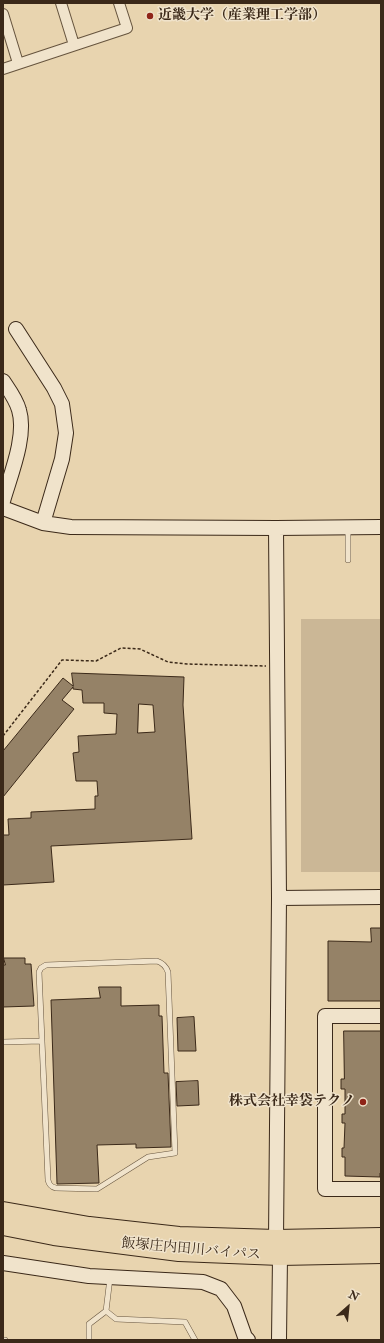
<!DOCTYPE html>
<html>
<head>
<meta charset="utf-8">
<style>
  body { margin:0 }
  #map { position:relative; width:384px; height:1343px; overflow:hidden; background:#e8d4af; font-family:"IM FELL Double Pica",serif }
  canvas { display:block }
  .frame { position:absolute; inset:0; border:4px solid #3b2919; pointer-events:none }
  .north { position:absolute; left:328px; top:1287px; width:40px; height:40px; -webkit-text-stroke:3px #f0e3cb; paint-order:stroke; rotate:27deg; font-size:11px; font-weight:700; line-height:16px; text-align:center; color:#3b2919 }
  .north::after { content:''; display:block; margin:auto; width:14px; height:18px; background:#3b2919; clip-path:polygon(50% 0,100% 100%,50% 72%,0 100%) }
</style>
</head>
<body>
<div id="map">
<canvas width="384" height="1343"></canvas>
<div class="frame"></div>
<div class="north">N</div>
</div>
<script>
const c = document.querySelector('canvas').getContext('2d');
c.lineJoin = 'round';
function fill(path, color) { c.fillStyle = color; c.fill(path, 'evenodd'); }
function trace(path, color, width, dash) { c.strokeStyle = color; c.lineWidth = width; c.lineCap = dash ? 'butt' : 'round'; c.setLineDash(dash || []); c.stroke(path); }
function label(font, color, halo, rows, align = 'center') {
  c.font = font + ' "IM FELL Double Pica","Noto Serif JP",serif'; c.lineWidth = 3; c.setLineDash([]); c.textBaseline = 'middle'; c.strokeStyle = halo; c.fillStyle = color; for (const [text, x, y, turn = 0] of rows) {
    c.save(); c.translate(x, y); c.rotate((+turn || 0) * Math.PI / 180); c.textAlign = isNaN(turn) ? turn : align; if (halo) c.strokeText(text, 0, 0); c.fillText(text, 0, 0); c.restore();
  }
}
fill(new Path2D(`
  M 301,619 L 381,619 L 381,872 L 301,872 Z`), '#cbb796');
const building = new Path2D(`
  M 72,673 L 184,677 L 183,705 L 192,839 L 51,846 L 54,882 L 3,885 L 3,835 L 9,835 L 8,819 L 31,818 L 31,812 L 95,809 L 95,796 L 98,796 L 97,781 L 76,781 L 73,753 L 79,752 L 78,736 L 116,734 L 117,714 L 104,713 L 104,703 L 83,703 L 82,690 L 73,689 L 73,687 L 62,700 L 74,709 L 3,797 L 3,751 L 63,678 L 73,686 ZM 139,704 L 153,705 L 155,732 L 138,733 Z
  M 371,928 L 381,928 L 381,1001 L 328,1001 L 328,941 L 371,942 Z
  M 4,958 L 25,958 L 25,964 L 31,964 L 34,1006 L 3,1007 L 3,965 L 5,965 Z
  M 99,987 L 121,987 L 121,1006 L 159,1005 L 159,1016 L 162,1016 L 164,1073 L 168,1073 L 171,1147 L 136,1148 L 136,1144 L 97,1145 L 99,1183 L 57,1184 L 51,1000 L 100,998 Z
  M 194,1017 L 196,1051 L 178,1051 L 177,1018 Z
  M 344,1031 L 381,1031 L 381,1173 L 380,1173 L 380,1177 L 345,1176 L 345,1157 L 342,1157 L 342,1148 L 344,1148 L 345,1123 L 342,1123 L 342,1114 L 345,1114 L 345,1089 L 341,1089 L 341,1079 L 344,1079 Z
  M 198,1081 L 199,1105 L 177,1106 L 176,1082 Z`);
fill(building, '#958267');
trace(building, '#3b2919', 1);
const lane = new Path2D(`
  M 348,560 L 348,529
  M 157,961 C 163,963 166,966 168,972 L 175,1153 L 148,1157 L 97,1189 L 56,1188 C 51,1187 49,1185 48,1180 L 39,972 L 41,968 L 46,965 Z
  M 3,1042 L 41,1041
  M 106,1311 L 116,1319 L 185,1322 L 195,1340
  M 3,1340 L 5,1340
  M 89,1340 L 89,1324 L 106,1311 L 110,1278`);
const street = new Path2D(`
  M 61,3 L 74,45
  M 3,14 L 18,63
  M 3,69 L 127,28 L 119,3`);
const secondary = new Path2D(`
  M 16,329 L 54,388 L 62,404 L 66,433 L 62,459 L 43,523
  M 3,381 C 9,390 16,399 19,410 C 27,436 10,476 3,501
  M 3,508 L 43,523 L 71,527 L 276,528 L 381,527
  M 276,528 L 279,898 L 276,1239 L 280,1256 L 279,1340
  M 279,898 L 381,897
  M 381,1016 L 325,1016 L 325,1189 L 381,1189
  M 3,1263 L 89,1276 L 203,1282 L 221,1289 L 234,1306 L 245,1337 L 248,1340`);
const highway = new Path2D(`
  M 3,1211 L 89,1226 L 179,1236 L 276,1239 L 381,1237
  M 3,1226 L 54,1236 L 179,1252 L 280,1256 L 381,1254`);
trace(lane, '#66543e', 6);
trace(street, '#66543e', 12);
trace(secondary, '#3b2919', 16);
trace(highway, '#3b2919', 20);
trace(new Path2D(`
  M 3,736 L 62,660 L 96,661 L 121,648 L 140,649 L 168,662 L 187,664 L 266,666`), '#3b2919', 1.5, [3, 2]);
trace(lane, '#f0e3cb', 5);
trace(street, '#f0e3cb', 10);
trace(secondary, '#f0e3cb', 14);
trace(highway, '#e8d4af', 18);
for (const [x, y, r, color] of [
  [150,16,4,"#8f2418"],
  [363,1102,4,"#8f2418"]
]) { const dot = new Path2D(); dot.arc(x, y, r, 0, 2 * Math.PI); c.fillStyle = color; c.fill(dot); trace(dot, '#f0e3cb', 1.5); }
label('bold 14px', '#3b2919', '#f0e3cb', [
  ["近畿大学（産業理工学部）",158,16],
  ["株式会社幸袋テクノ",355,1102,"right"]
], 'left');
label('14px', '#3b2919', '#f0e3cb', [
  ["飯塚庄内田川バイパス",191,1250,5]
]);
</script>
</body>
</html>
